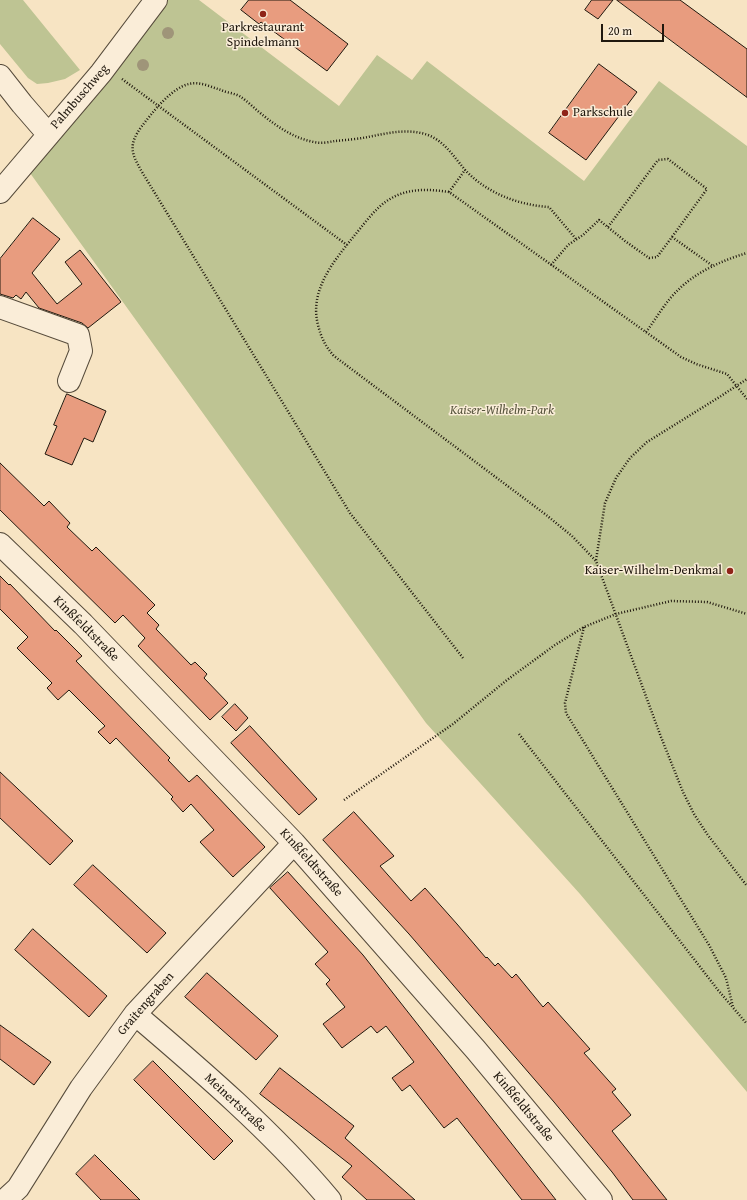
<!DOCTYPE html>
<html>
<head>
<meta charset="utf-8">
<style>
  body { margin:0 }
  #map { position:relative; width:747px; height:1200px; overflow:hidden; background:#f7e4c3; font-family:"Gentium Book Plus",serif }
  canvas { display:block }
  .scale { position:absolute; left:601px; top:24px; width:63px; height:18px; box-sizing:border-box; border:2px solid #20180e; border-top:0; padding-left:5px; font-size:12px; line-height:14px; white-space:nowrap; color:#20180e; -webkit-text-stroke:3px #faedd8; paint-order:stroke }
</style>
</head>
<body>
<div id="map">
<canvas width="747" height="1200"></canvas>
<div class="scale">20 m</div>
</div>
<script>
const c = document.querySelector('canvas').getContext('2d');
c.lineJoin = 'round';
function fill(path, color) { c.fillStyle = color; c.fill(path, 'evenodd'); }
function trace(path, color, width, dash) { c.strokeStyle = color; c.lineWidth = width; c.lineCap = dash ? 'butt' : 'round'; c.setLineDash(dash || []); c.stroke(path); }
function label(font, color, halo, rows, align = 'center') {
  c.font = font + ' "Gentium Book Plus",serif'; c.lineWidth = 3; c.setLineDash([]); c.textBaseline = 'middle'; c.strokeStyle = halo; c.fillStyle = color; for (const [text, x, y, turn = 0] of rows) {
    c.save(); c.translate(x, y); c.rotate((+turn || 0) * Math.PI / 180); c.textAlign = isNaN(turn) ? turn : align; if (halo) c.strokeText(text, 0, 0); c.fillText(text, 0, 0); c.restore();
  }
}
fill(new Path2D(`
  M 0,0 L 23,0 L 80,70 L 65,79 L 48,83 L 37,84 L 28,78 L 0,44 Z
  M 165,0 L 199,0 L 339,106 L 377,55 L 412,80 L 427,61 L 584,181 L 659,81 L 747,146 L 747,1092 L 580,894 L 426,723 L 30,173 Z`), '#bec493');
const building = new Path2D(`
  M 249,0 L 290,0 L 348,44 L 327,71 L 261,22 L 259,24 L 241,10 Z
  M 592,0 L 613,0 L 598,19 L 585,10 Z
  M 617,0 L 680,0 L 747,49 L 747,97 Z
  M 599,64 L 637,92 L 586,160 L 549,133 Z
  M 33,218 L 60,239 L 32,273 L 57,304 L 82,284 L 65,262 L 80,250 L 121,302 L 88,328 L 82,323 L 39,308 L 26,292 L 21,299 L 16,295 L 13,298 L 0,294 L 0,259 Z
  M 67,394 L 106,411 L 93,442 L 84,438 L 72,465 L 45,454 L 57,426 L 54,425 Z
  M 0,463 L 44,506 L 49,501 L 70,523 L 67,527 L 92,551 L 96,547 L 155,605 L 147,613 L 159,625 L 156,629 L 191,665 L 195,662 L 207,674 L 204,678 L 228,703 L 210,720 L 138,646 L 145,638 L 123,615 L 115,623 L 0,510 Z
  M 0,576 L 9,585 L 10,584 L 55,631 L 56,630 L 82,656 L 76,661 L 170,758 L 168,760 L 189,782 L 197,775 L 265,847 L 233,877 L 200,842 L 214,830 L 191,804 L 183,812 L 171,799 L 173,797 L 116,738 L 110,744 L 98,732 L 105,726 L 69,690 L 58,700 L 47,688 L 52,683 L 17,648 L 28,637 L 0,609 Z
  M 235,704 L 248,718 L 236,731 L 222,717 Z
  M 250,726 L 317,799 L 299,815 L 231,743 Z
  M 0,772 L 73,841 L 50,865 L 0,818 Z
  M 354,812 L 394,856 L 380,866 L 411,901 L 425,888 L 457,924 L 486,958 L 487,957 L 495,966 L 498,963 L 512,978 L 516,974 L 543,1007 L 548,1002 L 590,1049 L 584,1053 L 616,1089 L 612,1092 L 631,1115 L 612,1131 L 667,1200 L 633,1200 L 612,1172 L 554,1102 L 409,934 L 323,840 Z
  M 93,865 L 166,933 L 147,953 L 74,885 Z
  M 288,872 L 363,955 L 556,1200 L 522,1200 L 457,1118 L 444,1128 L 410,1085 L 402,1091 L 392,1078 L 414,1062 L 386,1026 L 377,1033 L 371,1026 L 342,1048 L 323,1024 L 345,1007 L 326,984 L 330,980 L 315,964 L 328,952 L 270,888 Z
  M 33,929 L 107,996 L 89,1017 L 15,950 Z
  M 207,973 L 278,1036 L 256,1060 L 185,997 Z
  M 0,1025 L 51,1062 L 34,1085 L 0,1059 Z
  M 153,1061 L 233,1141 L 214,1160 L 134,1080 Z
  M 280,1068 L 354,1126 L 345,1138 L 415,1200 L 367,1200 L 342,1177 L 352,1166 L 260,1094 Z
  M 95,1155 L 140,1200 L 101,1200 L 76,1174 Z`);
fill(building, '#e89c7f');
trace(building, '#20180e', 1);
const minor = new Path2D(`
  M 0,76 L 22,104 L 48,134
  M 0,192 L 101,73 L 156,0
  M 0,307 L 78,335 L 81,351 L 69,381
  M 0,544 L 83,624 L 294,843 L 476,1050 L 601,1200
  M 135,1014 C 203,1072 272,1131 330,1200
  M 5,1200 L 18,1188 L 81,1088 L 135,1014 L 294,843`);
trace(minor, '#564b3b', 24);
trace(new Path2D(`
  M 122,79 L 347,245
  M 449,192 L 465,170
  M 608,227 L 658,160 L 668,159 L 707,189 L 672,237
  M 551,265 L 568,245 L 583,235 L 599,220 L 625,241 L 649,258 L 657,257 L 672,237 L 713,266
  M 646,332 C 656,319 666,301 678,290 C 696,272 723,260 747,253
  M 747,399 L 727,374 L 696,364 L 681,357 L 449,192 C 429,189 408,188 390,199 C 376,207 365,223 354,236 C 334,261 309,290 318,325 C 321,337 325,346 334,356 L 545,514 L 572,536 L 596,561 L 661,737 L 683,792 L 694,814 L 707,834 L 747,886
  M 596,560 L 605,503 L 616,478 L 630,458 L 647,442 L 721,396 L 747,379
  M 584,627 L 565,703 L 566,713 L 709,945 L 726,978 L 733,1007
  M 463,658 L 350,513 L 142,172 C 131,153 128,145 142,126 C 152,113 171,88 189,84 C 199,81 211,87 221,90 C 227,93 235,93 241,97 C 247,101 253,107 259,112 C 276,126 293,138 314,142 C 321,144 329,142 335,141 C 346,140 358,139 368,137 C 388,133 408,128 428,135 C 446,142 455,159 467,172 C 489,194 519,205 549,207 L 576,239
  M 519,734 L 718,990 L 747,1024
  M 344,800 L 453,724 L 507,680 L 555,645 L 584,627 L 616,614 L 671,601 L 707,602 L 747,614`), '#20180e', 2.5, [1, 2]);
trace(minor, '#faedd8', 22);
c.fillStyle = '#9f9579';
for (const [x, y] of [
  [168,33],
  [143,65]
]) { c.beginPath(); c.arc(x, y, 6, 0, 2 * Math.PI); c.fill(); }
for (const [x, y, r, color] of [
  [263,14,4,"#8f2418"],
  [565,113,4,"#8f2418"],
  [730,571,4,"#8f2418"]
]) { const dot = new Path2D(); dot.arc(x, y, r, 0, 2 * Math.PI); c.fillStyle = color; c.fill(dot); trace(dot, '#faedd8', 1.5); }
label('13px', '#20180e', '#faedd8', [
  ["Parkrestaurant",263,28],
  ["Spindelmann",263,43],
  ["Parkschule",573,113,"left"],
  ["Kaiser-Wilhelm-Denkmal",722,571,"right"]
]);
label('13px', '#20180e', '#faedd8', [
  ["Palmbuschweg",80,97,-49],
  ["Kinßfeldtstraße",86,629,45],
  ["Kinßfeldtstraße",311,863,48],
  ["Graitengraben",146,1004,-49],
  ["Meinertstraße",235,1103,43],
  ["Kinßfeldtstraße",523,1107,50]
]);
label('italic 13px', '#57543d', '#faedd8', [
  ["Kaiser-Wilhelm-Park",502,411]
]);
</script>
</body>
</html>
